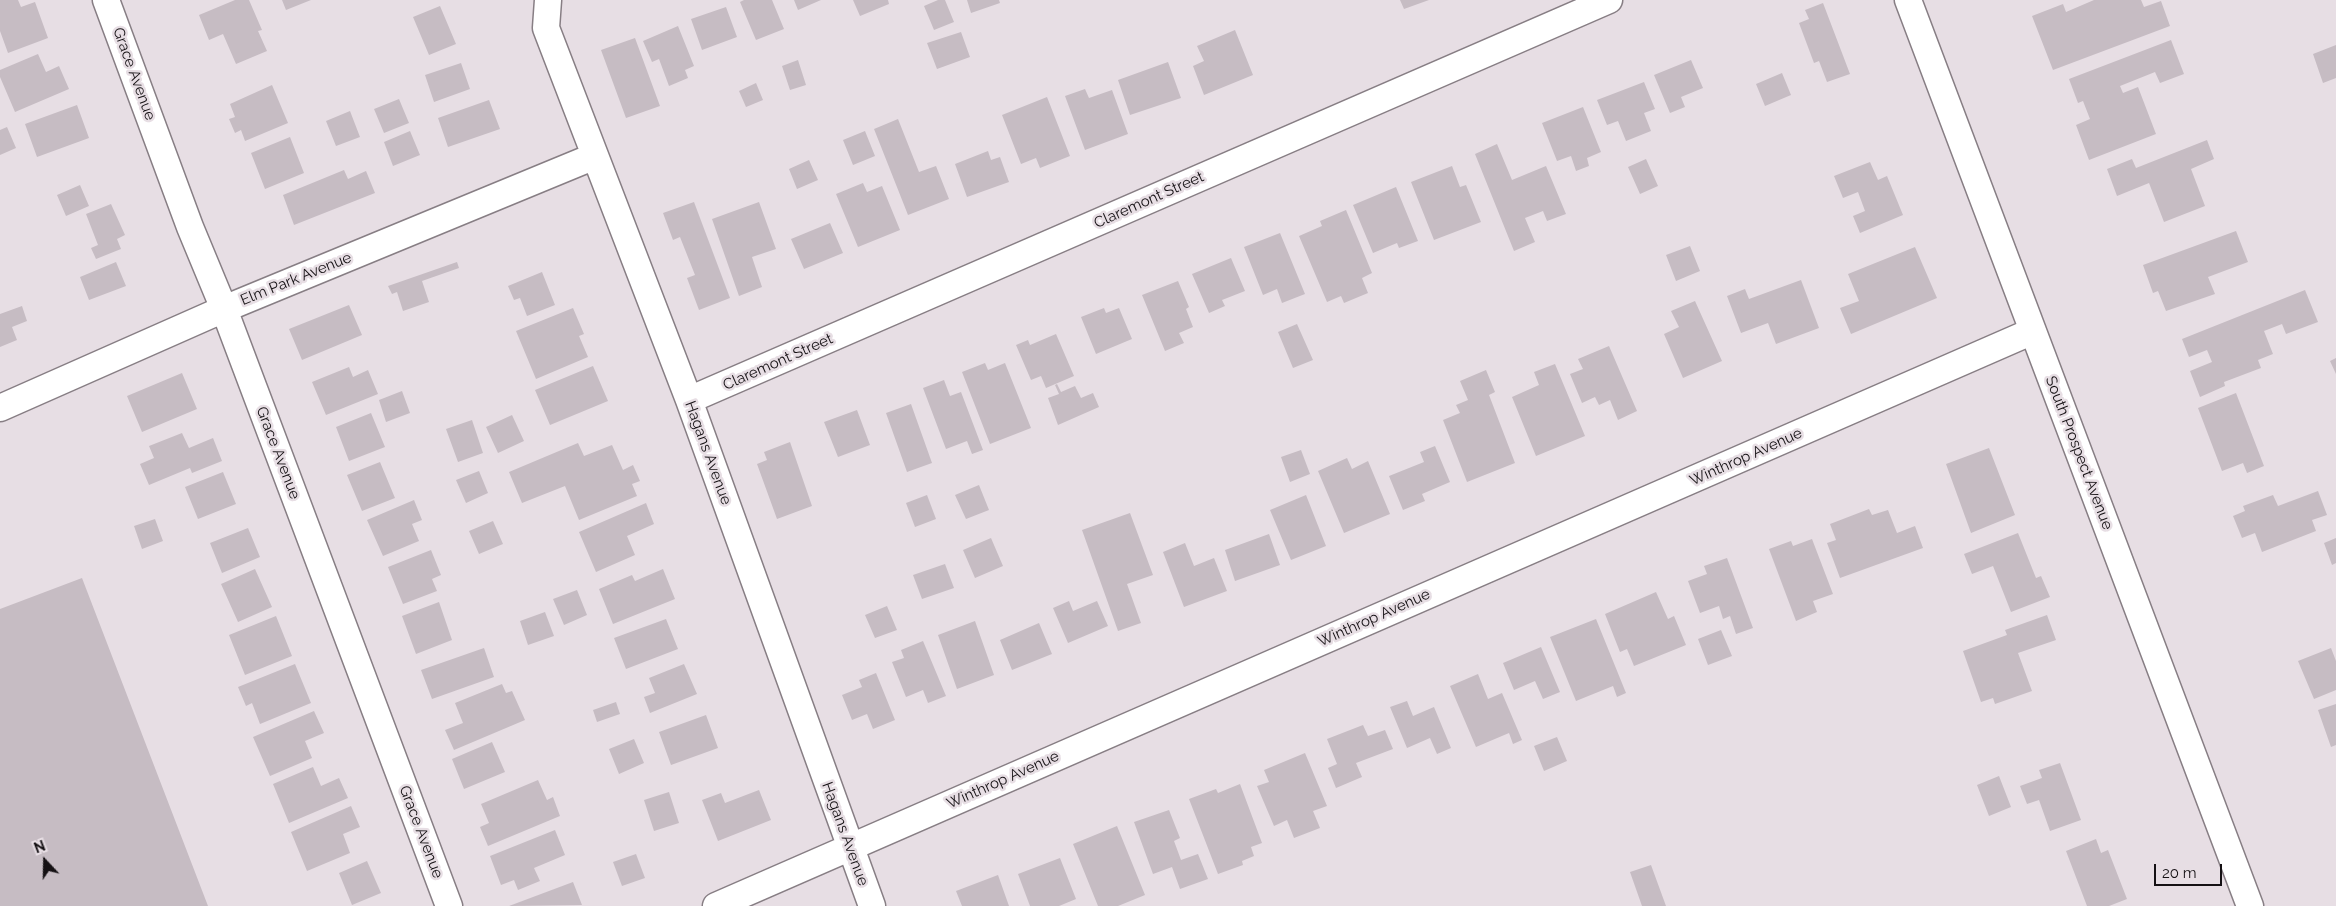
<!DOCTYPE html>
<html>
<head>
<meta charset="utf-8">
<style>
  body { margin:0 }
  #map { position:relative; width:2336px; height:906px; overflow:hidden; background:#e7dee4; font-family:Raleway,sans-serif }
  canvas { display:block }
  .north { position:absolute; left:20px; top:836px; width:50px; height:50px; -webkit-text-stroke:4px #e7dee4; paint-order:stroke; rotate:339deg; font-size:14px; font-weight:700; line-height:20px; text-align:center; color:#151114 }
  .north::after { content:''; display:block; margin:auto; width:18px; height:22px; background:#151114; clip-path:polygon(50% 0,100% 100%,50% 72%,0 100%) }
  .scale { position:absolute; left:2154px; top:864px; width:68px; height:22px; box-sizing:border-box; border:2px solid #151114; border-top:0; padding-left:6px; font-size:15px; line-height:18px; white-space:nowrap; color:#151114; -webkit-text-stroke:4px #e7dee4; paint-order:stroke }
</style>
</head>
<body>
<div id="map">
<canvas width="2336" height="906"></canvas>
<div class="north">N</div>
<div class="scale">20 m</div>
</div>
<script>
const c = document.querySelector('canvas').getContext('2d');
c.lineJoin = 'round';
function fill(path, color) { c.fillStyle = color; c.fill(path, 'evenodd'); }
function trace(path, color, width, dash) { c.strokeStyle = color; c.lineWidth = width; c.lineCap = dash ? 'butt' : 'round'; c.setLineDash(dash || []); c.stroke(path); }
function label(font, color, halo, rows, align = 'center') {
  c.font = font + ' Raleway,sans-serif'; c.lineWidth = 5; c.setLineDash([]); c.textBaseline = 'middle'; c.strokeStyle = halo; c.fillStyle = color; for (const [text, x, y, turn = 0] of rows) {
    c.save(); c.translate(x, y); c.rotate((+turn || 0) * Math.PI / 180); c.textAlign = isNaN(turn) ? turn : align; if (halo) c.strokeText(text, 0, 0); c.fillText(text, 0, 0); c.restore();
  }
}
fill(new Path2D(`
  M 0,0 L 18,0 L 21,7 L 35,2 L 48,38 L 8,53 L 0,31 Z
  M 235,0 L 249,0 L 262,30 L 258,31 L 267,51 L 236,64 L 223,34 L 209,40 L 199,15 Z
  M 282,0 L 311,0 L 286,10 Z
  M 744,0 L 772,0 L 784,29 L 756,40 L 740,2 Z
  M 794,0 L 821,0 L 798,10 Z
  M 853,0 L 888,0 L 889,4 L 860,16 Z
  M 938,0 L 945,0 L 954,22 L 934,30 L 924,6 Z
  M 967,0 L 999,0 L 1000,3 L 971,13 Z
  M 1400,0 L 1429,0 L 1404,9 Z
  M 2094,0 L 2141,0 L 2144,7 L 2161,1 L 2170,26 L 2053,70 L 2032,16 L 2063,4 L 2066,12 Z
  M 1823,3 L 1850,74 L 1827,82 L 1819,61 L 1814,63 L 1799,23 L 1809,19 L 1805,10 Z
  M 440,6 L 456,44 L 429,55 L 413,17 Z
  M 726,7 L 737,37 L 702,50 L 691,19 Z
  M 678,26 L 694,66 L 685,70 L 688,78 L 669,86 L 659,59 L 652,62 L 643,41 Z
  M 1235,30 L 1253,75 L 1204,95 L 1193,66 L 1204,61 L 1197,46 Z
  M 961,32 L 970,57 L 937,69 L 927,43 Z
  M 635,38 L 660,106 L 626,118 L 601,50 Z
  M 2171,40 L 2184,74 L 2160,83 L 2155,72 L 2120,86 L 2123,93 L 2138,87 L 2156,134 L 2089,160 L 2076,125 L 2090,119 L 2083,101 L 2078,103 L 2069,79 Z
  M 2336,45 L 2336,78 L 2323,83 L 2313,54 Z
  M 38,54 L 46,72 L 59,66 L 69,89 L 15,112 L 0,77 L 0,70 Z
  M 798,60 L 806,85 L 790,90 L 782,66 Z
  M 1691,60 L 1703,88 L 1681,97 L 1685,107 L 1670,113 L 1654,75 Z
  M 1168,62 L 1181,98 L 1130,115 L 1118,80 Z
  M 461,63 L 470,89 L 434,102 L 425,75 Z
  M 1782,73 L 1791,95 L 1765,106 L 1756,84 Z
  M 1644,82 L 1655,109 L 1644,113 L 1651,131 L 1626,141 L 1618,121 L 1607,125 L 1597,100 Z
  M 756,83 L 763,100 L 746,107 L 739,91 Z
  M 272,85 L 288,123 L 245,141 L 241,130 L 235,133 L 229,119 L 235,117 L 230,104 Z
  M 1085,89 L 1089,98 L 1112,90 L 1128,134 L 1085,150 L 1065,96 Z
  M 1047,97 L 1070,156 L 1040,168 L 1036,158 L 1021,164 L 1002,115 Z
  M 399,99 L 409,123 L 384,133 L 374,109 Z
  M 489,100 L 500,129 L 448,147 L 438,118 Z
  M 77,105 L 89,138 L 37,157 L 25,124 Z
  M 1583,107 L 1601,152 L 1587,158 L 1589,166 L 1576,171 L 1571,156 L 1557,161 L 1542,123 Z
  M 350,111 L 360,137 L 336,146 L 326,121 Z
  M 898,119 L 919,172 L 936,166 L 949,199 L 908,215 L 874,129 Z
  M 7,127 L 16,148 L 0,155 L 0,130 Z
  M 410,131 L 420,155 L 393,166 L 384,142 Z
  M 865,131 L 875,156 L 853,165 L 843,140 Z
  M 290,137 L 304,173 L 265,189 L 251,153 Z
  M 2207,140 L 2214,159 L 2191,169 L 2205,206 L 2164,222 L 2149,183 L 2117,196 L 2107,169 L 2132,159 L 2136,168 Z
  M 1497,144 L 1512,180 L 1546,166 L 1566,214 L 1547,221 L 1543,211 L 1525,218 L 1535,242 L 1514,251 L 1475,154 Z
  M 988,151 L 991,160 L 1000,157 L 1009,182 L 967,197 L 955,164 Z
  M 1646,159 L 1658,186 L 1640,194 L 1628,167 Z
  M 809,160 L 818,180 L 797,189 L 789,169 Z
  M 1870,162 L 1878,180 L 1887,176 L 1903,215 L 1860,233 L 1853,216 L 1865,211 L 1858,192 L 1843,198 L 1834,176 Z
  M 1452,166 L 1460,187 L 1466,185 L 1481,222 L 1434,240 L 1411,182 Z
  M 344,170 L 348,179 L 366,171 L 375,193 L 294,225 L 283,195 Z
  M 863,183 L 867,192 L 882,186 L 900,230 L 858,247 L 836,194 Z
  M 80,185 L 89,206 L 66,216 L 57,195 Z
  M 1396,187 L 1418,241 L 1399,248 L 1397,243 L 1373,253 L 1353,205 Z
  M 694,202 L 730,298 L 699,310 L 687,278 L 695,275 L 680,237 L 673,240 L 663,213 Z
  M 759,202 L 776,249 L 752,257 L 762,287 L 739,296 L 712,219 Z
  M 111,204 L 125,235 L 117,239 L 121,249 L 96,259 L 91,248 L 98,245 L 86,214 Z
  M 1346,210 L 1372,273 L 1362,278 L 1368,293 L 1344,303 L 1341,296 L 1327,302 L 1299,236 L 1322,226 L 1320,221 Z
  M 830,223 L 843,253 L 804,269 L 791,239 Z
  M 2236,231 L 2248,262 L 2208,277 L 2215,294 L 2166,311 L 2158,291 L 2153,293 L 2143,265 Z
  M 1280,233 L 1305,294 L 1282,303 L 1277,289 L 1263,295 L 1244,247 Z
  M 1690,246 L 1700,271 L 1676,281 L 1666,255 Z
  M 1915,247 L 1937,298 L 1851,334 L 1840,308 L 1859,301 L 1848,274 Z
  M 1231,258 L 1245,291 L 1222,300 L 1225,306 L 1209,313 L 1192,274 Z
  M 116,262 L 126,286 L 89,300 L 80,277 Z
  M 457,262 L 459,268 L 422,281 L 429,302 L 403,311 L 397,292 L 392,294 L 388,286 Z
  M 542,272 L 555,305 L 527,316 L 520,298 L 514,300 L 508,286 Z
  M 1801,280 L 1819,328 L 1776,344 L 1768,323 L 1741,333 L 1727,296 L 1745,289 L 1749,299 Z
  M 1178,281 L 1189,307 L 1186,309 L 1193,327 L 1179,333 L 1184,343 L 1165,351 L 1142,295 Z
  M 2305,290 L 2318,322 L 2286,334 L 2282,324 L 2264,331 L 2273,354 L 2258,360 L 2261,368 L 2224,382 L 2225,386 L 2200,397 L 2190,371 L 2212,362 L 2207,350 L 2189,357 L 2182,339 Z
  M 1695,301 L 1722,361 L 1683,378 L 1664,334 L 1679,327 L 1671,311 Z
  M 349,305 L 362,335 L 302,360 L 289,329 Z
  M 22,306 L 27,321 L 12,327 L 17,340 L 0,347 L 0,314 Z
  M 573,308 L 584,334 L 579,336 L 588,357 L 536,379 L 516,331 Z
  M 1104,308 L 1106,313 L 1119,308 L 1132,339 L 1096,354 L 1081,317 Z
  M 1297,324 L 1313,360 L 1293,368 L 1278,332 Z
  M 1056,334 L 1074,376 L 1046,388 L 1041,376 L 1031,380 L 1016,345 L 1028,340 L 1030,345 Z
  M 1609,346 L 1637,411 L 1618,420 L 1610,400 L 1599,405 L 1595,397 L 1582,403 L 1570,374 L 1583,369 L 1578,359 Z
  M 2336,358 L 2336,374 L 2330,361 Z
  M 985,363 L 988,370 L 1005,363 L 1031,428 L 990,444 L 962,372 Z
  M 1555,364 L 1585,436 L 1536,456 L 1512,397 L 1539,385 L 1534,372 Z
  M 593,366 L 608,401 L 550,425 L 535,390 Z
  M 349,367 L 353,377 L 368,370 L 378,394 L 326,415 L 312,382 Z
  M 1486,370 L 1495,392 L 1489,395 L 1515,463 L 1467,482 L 1443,420 L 1460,413 L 1456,405 L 1468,400 L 1460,381 Z
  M 182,373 L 197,409 L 142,432 L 127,396 Z
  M 944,380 L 950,396 L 961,392 L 983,450 L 972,454 L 967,441 L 946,449 L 923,388 Z
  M 1057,384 L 1061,392 L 1075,386 L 1081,398 L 1093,393 L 1099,407 L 1058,425 L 1048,398 L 1059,394 L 1055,385 Z
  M 402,391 L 410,413 L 386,422 L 379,400 Z
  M 2236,393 L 2264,466 L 2247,473 L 2243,463 L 2222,471 L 2198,408 Z
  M 911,404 L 932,463 L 907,472 L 886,413 Z
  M 857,410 L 870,445 L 838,457 L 824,422 Z
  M 371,413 L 385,447 L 349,461 L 336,427 Z
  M 512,415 L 524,441 L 498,453 L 486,427 Z
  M 472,420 L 483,453 L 458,462 L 446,429 Z
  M 182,433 L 189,448 L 213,438 L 222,461 L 192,473 L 190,468 L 149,485 L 140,464 L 154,458 L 149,446 Z
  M 790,442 L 812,506 L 777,519 L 757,464 L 767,460 L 764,452 Z
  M 578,443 L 584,456 L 612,445 L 623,470 L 633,465 L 640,481 L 632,484 L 637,496 L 579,520 L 565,486 L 522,503 L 509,472 Z
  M 1435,446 L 1450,482 L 1422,494 L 1425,501 L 1403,510 L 1389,476 L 1424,462 L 1420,452 Z
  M 1989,448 L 2015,515 L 1971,533 L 1946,464 Z
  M 1301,450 L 1310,474 L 1290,482 L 1281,457 Z
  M 1347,458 L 1352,469 L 1368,461 L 1390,514 L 1344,533 L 1318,471 Z
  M 380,462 L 395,498 L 362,511 L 347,475 Z
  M 479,471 L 488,493 L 466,503 L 456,480 Z
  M 223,472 L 236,504 L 198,519 L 185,487 Z
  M 979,485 L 989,510 L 966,519 L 955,495 Z
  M 2318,491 L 2327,515 L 2312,520 L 2316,531 L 2262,552 L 2255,533 L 2242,538 L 2233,516 L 2245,511 L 2243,506 L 2273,495 L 2278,506 Z
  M 927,495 L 936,519 L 915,527 L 906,503 Z
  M 1306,495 L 1326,546 L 1291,560 L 1270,510 Z
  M 414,500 L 422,520 L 412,524 L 419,541 L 383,556 L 367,520 Z
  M 646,503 L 654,524 L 627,536 L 635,555 L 596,572 L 579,532 Z
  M 1869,509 L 1872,515 L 1888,510 L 1897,533 L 1915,526 L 1923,548 L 1840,578 L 1827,543 L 1836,540 L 1830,524 Z
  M 1130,513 L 1153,575 L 1127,584 L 1141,623 L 1118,631 L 1082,530 Z
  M 155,519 L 163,541 L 142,549 L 134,526 Z
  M 493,521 L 503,544 L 479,554 L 469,531 Z
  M 248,528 L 260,557 L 222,573 L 210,543 Z
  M 2018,533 L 2036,578 L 2041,576 L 2050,597 L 2011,612 L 1993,566 L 1972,574 L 1964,554 Z
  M 1269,534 L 1280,565 L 1235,581 L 1225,550 Z
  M 991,538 L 1003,566 L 975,578 L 963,550 Z
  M 2336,538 L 2336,563 L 2332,565 L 2324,543 Z
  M 1812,539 L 1833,594 L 1813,601 L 1817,612 L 1796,621 L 1769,549 L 1791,541 L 1793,546 Z
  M 1185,543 L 1194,566 L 1214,558 L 1227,591 L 1184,607 L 1163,552 Z
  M 431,550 L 441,575 L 432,579 L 437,591 L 403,604 L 388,567 Z
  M 1727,558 L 1753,628 L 1736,634 L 1730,616 L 1723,619 L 1719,606 L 1700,613 L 1688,581 L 1707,574 L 1704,566 Z
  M 945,564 L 954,588 L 922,599 L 913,575 Z
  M 255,569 L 272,607 L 238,622 L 221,584 Z
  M 663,569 L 675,599 L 613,624 L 599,589 L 632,575 L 635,581 Z
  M 82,578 L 208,906 L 0,906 L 0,609 Z
  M 577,590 L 587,615 L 564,625 L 553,599 Z
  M 1656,592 L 1668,619 L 1674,616 L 1686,645 L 1634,666 L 1627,649 L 1620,652 L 1605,614 Z
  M 1069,601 L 1073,611 L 1097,601 L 1108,626 L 1068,643 L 1053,608 Z
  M 439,602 L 452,640 L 416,654 L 402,616 Z
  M 887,606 L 897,630 L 875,638 L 865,615 Z
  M 545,612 L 554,636 L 528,645 L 520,621 Z
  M 2047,615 L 2056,640 L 2018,653 L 2032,691 L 1995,704 L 1993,698 L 1981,702 L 1963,651 L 2007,635 L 2005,630 Z
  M 276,616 L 292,656 L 245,675 L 229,635 Z
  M 666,619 L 678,649 L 626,669 L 614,638 Z
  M 1596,619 L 1626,693 L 1617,697 L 1613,686 L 1576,701 L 1550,637 Z
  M 975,621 L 994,675 L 957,689 L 938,635 Z
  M 1039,623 L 1052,654 L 1012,670 L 1000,640 Z
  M 1721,630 L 1732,656 L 1708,665 L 1698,639 Z
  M 923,641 L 946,696 L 928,703 L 923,690 L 906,697 L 892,662 L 904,658 L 901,650 Z
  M 1541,647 L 1560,692 L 1543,699 L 1535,681 L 1514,690 L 1503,663 Z
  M 484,648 L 494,677 L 432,699 L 421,670 Z
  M 2331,648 L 2336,661 L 2336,690 L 2314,699 L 2298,661 Z
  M 295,664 L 311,703 L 260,724 L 252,703 L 246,706 L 238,687 Z
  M 684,664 L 697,694 L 650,713 L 644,697 L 655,693 L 649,678 Z
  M 876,673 L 895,720 L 873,729 L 867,714 L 852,720 L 842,695 L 862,687 L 859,680 Z
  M 1478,674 L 1488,699 L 1502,693 L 1522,740 L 1513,744 L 1509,733 L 1476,747 L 1450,686 Z
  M 502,684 L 506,693 L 512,691 L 525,720 L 454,750 L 445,730 L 463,723 L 455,703 Z
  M 1407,701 L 1413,716 L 1434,707 L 1451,748 L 1437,754 L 1430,738 L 1407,748 L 1390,707 Z
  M 616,702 L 620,714 L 597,722 L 593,710 Z
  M 2336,704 L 2336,745 L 2331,747 L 2318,710 Z
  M 314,711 L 324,733 L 305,741 L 312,758 L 270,776 L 253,737 Z
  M 706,715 L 718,748 L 671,765 L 659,732 Z
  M 1363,725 L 1368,736 L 1385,730 L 1393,749 L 1356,763 L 1362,777 L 1336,788 L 1328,768 L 1337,764 L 1327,739 Z
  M 1557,737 L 1567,761 L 1544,771 L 1534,746 Z
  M 634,739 L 644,763 L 619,774 L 609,749 Z
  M 492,742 L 505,772 L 464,789 L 452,759 Z
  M 1305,753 L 1327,806 L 1313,811 L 1320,828 L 1294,838 L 1287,820 L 1274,826 L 1257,786 L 1269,782 L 1264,770 Z
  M 2060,763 L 2081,820 L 2050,831 L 2039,800 L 2027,804 L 2020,786 L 2042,778 L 2039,770 Z
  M 313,767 L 321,786 L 339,778 L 348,798 L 289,823 L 273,784 Z
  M 1999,776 L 2011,807 L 1989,816 L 1977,785 Z
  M 538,780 L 547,800 L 553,797 L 560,816 L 488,846 L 480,827 L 489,823 L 481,804 Z
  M 1240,784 L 1262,843 L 1251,847 L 1254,856 L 1242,861 L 1243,865 L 1218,874 L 1189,799 L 1216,789 L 1218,793 Z
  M 759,790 L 771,820 L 718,841 L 702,800 L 721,793 L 725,803 Z
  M 669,792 L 679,823 L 654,831 L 644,800 Z
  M 351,806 L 360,827 L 343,834 L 350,853 L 307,871 L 291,832 Z
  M 1169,810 L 1180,838 L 1174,841 L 1181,860 L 1198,854 L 1208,879 L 1180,889 L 1172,867 L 1153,874 L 1134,822 Z
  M 1117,826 L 1145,895 L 1118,906 L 1098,906 L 1073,844 Z
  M 555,830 L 565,855 L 534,868 L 540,881 L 518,890 L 514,880 L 501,885 L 490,856 Z
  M 2096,839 L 2101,853 L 2108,850 L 2127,899 L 2109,906 L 2087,906 L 2066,851 Z
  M 636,854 L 645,878 L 622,886 L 613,862 Z
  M 1060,858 L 1076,899 L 1059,906 L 1030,906 L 1018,874 Z
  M 367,861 L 381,893 L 352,905 L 339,873 Z
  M 1651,865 L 1666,906 L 1642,906 L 1630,872 Z
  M 998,875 L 1009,906 L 962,906 L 956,891 Z
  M 573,882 L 582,905 L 509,906 Z`), '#c6bcc3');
const street = new Path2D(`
  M 106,0 L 190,227 L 224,309 L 449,906
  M 548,0 L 546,28 L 689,400 L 872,906
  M 1908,0 L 2250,906
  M 689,400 L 1609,0
  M 0,408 L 224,309 L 595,156
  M 716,906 L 2033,331`);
trace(street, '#877e84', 29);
trace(street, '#fff', 26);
label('15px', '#151114', '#e7dee4', [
  ["Grace Avenue",134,74,70],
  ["Claremont Street",1149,200,-24],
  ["Elm Park Avenue",296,279,-22],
  ["Claremont Street",778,362,-24],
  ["Grace Avenue",278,453,69],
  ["Hagans Avenue",708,453,70],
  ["South Prospect Avenue",2079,453,69],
  ["Winthrop Avenue",1746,457,-24],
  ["Winthrop Avenue",1374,618,-24],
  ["Winthrop Avenue",1003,780,-24],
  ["Grace Avenue",421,832,69],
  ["Hagans Avenue",845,834,70]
]);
</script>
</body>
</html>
